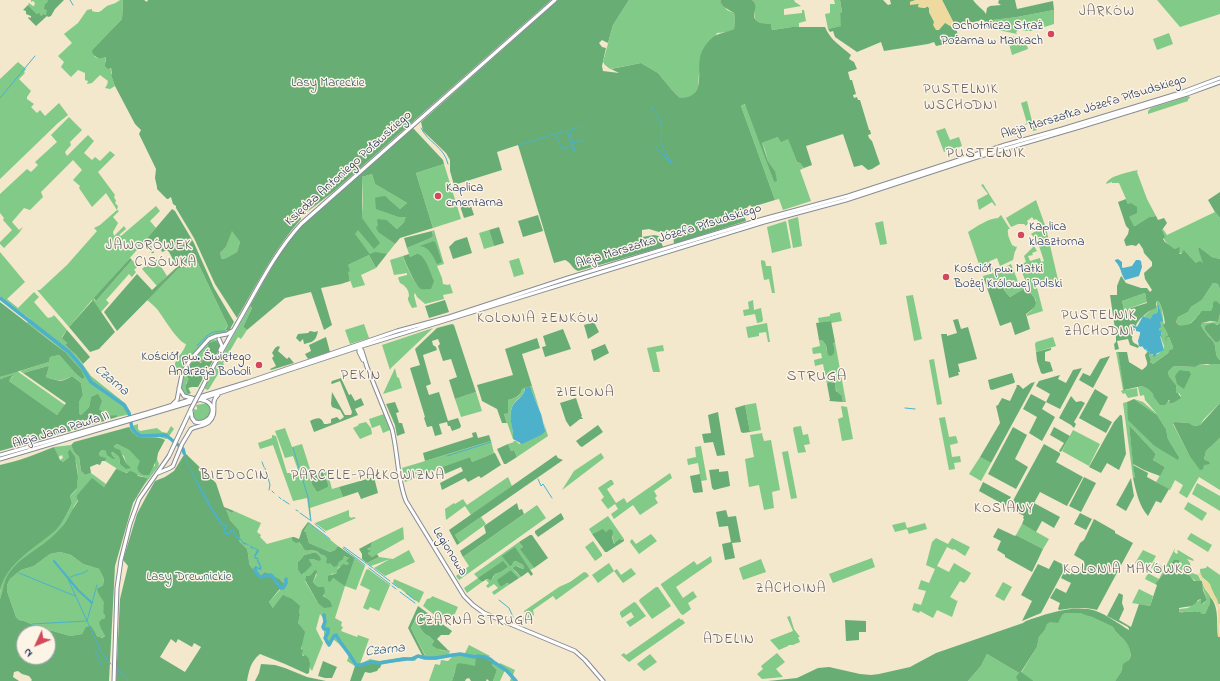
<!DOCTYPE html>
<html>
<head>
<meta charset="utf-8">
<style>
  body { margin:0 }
  #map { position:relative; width:1220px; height:681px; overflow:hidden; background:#f3e7cc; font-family:"Indie Flower",sans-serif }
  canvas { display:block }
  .north { position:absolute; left:16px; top:625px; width:40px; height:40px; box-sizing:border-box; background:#fcf5e5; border:1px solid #a2a6af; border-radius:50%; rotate:226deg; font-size:11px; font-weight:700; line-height:16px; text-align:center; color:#1b2f5e }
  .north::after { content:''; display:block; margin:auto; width:14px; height:18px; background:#d1495b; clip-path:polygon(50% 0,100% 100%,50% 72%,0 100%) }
</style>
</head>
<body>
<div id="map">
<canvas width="1220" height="681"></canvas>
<div class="north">N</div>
</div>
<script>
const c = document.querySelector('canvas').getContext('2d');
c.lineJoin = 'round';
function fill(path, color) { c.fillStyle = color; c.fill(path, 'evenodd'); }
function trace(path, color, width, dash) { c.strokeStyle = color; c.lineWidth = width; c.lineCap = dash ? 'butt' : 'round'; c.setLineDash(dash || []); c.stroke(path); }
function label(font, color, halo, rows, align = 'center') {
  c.font = font + ' "Indie Flower",sans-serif'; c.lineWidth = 3; c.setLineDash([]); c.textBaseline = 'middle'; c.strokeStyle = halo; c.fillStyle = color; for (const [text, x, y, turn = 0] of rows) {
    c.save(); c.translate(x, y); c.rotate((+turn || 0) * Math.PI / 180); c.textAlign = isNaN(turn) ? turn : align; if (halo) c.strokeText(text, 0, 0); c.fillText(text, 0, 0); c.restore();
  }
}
fill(new Path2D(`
  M 31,0 L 48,0 L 47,14 L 41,16 L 37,14 L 28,5 L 29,3 L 33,6 L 34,6 L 35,3 L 33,1 L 31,2 Z
  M 120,0 L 123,0 L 122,19 L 92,50 L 95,57 L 100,59 L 106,57 L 105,62 C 109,66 113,70 111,75 L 115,86 L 110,89 L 105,88 L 107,85 L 108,81 L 100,75 L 92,83 L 87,84 L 88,81 L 85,80 L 85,73 L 78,70 L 71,77 L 61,67 L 64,62 L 58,56 L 72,43 L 64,34 L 78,23 L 87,10 L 92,9 L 92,11 C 101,14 101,10 107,6 C 112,4 115,4 120,0 Z
  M 629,0 L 721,0 L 720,2 L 727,10 L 734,13 L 735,18 L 734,29 L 728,32 L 717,33 L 699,74 L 698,87 L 694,95 L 688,98 L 680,98 L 672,90 L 658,73 L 641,63 L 610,69 L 605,65 L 603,62 L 613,25 Z
  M 752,0 L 794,0 L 795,2 L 801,6 L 784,9 L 784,15 L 802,13 L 802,10 L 804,10 L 806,21 L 799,23 L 799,27 L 792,27 L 772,30 L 771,24 L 766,25 L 756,21 C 752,14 759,6 752,0 Z
  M 834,0 L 840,0 L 842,12 L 840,13 L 842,26 L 828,29 L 825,14 L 830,13 L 830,4 L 835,4 Z
  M 1157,0 L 1220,0 L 1220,14 L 1180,27 Z
  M 1054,10 L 1054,24 L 1031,31 L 1024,31 L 1022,28 L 1016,32 L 1017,34 L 989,28 L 993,20 L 1017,17 Z
  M 1169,33 L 1173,44 L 1157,50 L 1153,39 Z
  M 1007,36 L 1025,38 L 1028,49 L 1012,55 Z
  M 18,62 L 26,69 L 24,72 L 25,73 L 19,79 L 31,91 L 27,97 L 27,99 L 34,104 L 31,107 L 37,113 L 40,110 L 45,116 L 59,103 L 68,115 L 58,123 L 0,179 L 0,79 Z
  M 1189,96 L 1190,98 L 1188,99 L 1188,101 L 1148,114 L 1148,111 L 1151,108 Z
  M 1027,101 L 1032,121 L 1034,121 L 1037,130 L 1033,131 L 1031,123 L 1024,125 L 1027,123 L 1021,103 Z
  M 746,104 L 774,182 L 775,171 L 768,161 L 765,150 L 762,143 L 778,137 L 788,138 L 797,162 L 800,163 L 804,168 L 800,170 L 811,201 L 783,210 L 779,199 L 775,200 L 741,106 Z
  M 69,117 L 82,130 L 70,142 L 71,145 L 65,152 L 67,156 L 88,135 L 94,141 L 84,153 L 92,160 L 95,157 L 100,161 L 110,151 L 115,155 L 98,172 L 115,195 L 114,197 L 116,201 L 115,203 L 118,206 L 117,210 L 119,211 L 113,217 L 118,223 L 113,232 L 114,236 L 124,226 L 126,229 L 119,235 L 121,236 L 156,206 L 160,211 L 150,221 L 156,228 L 94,299 L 96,301 L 132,260 L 138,266 L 134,270 L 136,272 L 132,277 L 129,274 L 106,300 L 109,303 L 101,312 L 92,300 L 69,327 L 37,290 L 40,290 L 67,265 L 97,231 L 94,228 L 100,225 L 117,210 L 106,193 L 92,207 L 79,188 L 80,186 L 73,180 L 82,170 L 73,160 L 41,192 L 43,197 L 30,210 L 24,208 L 12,222 L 19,230 L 23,227 L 19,233 L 4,248 L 0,244 L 0,242 L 12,230 L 3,220 L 4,218 L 0,213 L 0,194 L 27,169 L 31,172 L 38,165 L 35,162 L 57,142 L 51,135 Z
  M 945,128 L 950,140 L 959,137 L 962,146 L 944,152 L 936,131 Z
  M 444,164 L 461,219 L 433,228 L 416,173 Z
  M 1138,170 L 1137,172 L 1147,199 L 1156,216 L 1149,217 L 1135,226 L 1134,226 L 1128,217 L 1133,215 L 1119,183 L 1112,183 L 1112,182 L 1106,184 C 1108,176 1129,172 1138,170 Z
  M 372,174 L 375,184 L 407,203 L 400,209 L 385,196 L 407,217 L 404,222 L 397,229 L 387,220 L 379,233 L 395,244 L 387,254 L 370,254 L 354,234 C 366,223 362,192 362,177 Z
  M 983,184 L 996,205 L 995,206 L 992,202 L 979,210 L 977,200 L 988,194 L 981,185 Z
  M 1036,200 L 1046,228 L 1059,284 L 1053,286 L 1050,280 L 1036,284 L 1043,311 L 1027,316 L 1027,314 L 1032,310 L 1036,300 L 1027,288 L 1010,297 L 1007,294 L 1004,289 L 998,289 L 987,279 L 984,279 L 983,276 L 994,273 L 1011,264 L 1017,279 L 1018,283 L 1021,284 L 1026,282 L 1019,265 L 1026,262 L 1024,256 L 1034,246 L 1037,251 L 1032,253 L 1033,255 L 1028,256 L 1030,261 L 1040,258 L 1041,262 L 1044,261 L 1038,243 L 1036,243 L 1036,239 L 1031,234 L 1041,228 L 1041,223 L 1036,219 L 1034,220 L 1032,217 L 1027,221 L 1028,223 L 1026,226 L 1024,224 L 1018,224 L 1011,227 L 1006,218 Z
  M 1215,212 L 1220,218 L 1220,259 L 1212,257 L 1199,247 L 1198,249 L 1204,263 L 1196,263 L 1185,251 L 1179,254 L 1179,252 C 1168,243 1164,245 1162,230 L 1163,229 L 1167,235 Z
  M 1001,215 L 1010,229 L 1008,229 C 1007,235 1010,240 1012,245 L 1016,247 L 1017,246 L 1016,250 L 1015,251 L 1013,260 L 1000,266 L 997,258 L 990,261 L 993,270 L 990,269 L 982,273 L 968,232 C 976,227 989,218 998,218 Z
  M 798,217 L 802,246 L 793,248 L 788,220 Z
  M 786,221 L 791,248 L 772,253 L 767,227 Z
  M 883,221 L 887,244 L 880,245 L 875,223 Z
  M 232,230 L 240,242 L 237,252 L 226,258 L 222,259 L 220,253 L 226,247 Z
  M 434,230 L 444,264 L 437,266 L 442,278 L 443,284 L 448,285 L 450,284 L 453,293 L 443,295 L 444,299 L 425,304 L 424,303 L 417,297 L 415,293 L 414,295 L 417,307 L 412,308 C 411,306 408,301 408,299 C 407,298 409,297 409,296 C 409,290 405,285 400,283 L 398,278 L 399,277 L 407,275 L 407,273 L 394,275 L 390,260 L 403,256 C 405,263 415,286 421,288 C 424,290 428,289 431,288 L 416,254 L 410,257 L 407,248 L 431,238 L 433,236 L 432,231 Z
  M 489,230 L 494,246 L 484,249 L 479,233 Z
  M 0,252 L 25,282 L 7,299 L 18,308 L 34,292 L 39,297 L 34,302 L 46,316 L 48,318 L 52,317 L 54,315 L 67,330 L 62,337 L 67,343 L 65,345 L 76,355 L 91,376 L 126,404 L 131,414 L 117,417 L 117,415 L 108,417 L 99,409 L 91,397 L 89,407 L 81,415 L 79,413 L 79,402 L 83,395 L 81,383 L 72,376 C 61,382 58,381 46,377 L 49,367 L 48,366 L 23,373 L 20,371 L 49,362 L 50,357 L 59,355 C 67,363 73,372 82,379 L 85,378 C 72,354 48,339 27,323 L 30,319 L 0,296 Z
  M 369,255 L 376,268 L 361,275 L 365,285 L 353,288 L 347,272 L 348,265 Z
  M 155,257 L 167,276 L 157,286 L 142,269 Z
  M 195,257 L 228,326 L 225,329 L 228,333 C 221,336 215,333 209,337 L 189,359 L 182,369 L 177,370 C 170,361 184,354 186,344 C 177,341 164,318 157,309 C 154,306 151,303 147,300 L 179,268 Z
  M 519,258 L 524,274 L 514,277 L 509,261 Z
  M 761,260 L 765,261 L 766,266 L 771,266 L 775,293 L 772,293 L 769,279 L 764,280 L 761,263 Z
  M 1213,283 L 1218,284 L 1220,290 L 1220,304 L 1218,302 L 1211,311 L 1200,313 C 1194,320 1185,332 1176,322 L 1178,317 L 1188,312 L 1191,307 L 1202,300 Z
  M 1145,293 L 1147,302 L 1124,310 L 1122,301 Z
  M 913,295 L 922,339 L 914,341 L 906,296 Z
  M 753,300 L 754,310 L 761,308 L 763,320 L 762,322 L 757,323 L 755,314 L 744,316 L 743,310 L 749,309 L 748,302 Z
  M 1156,301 L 1158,301 C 1164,308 1162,320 1165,329 C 1166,331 1167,333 1168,335 L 1166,338 L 1169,337 L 1173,347 L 1173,349 L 1153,364 L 1150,362 L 1151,360 L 1149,355 L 1158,354 L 1162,350 L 1164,350 L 1164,346 L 1160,335 L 1162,336 L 1161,332 L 1162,331 L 1160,331 C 1158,327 1159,322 1162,319 L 1159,306 L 1157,305 L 1158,311 L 1157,313 L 1153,314 L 1150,319 L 1149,319 L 1144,316 L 1157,305 Z
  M 250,306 L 252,308 L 243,327 L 247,330 L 241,339 L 238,337 L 223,363 L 224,364 L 209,389 L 207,390 L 204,388 Z
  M 840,312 L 842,321 L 831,323 L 831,321 L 819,323 L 818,318 L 830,316 L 830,314 Z
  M 1220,314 L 1220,323 L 1205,330 L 1215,342 L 1220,340 L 1220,360 C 1214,356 1217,349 1214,343 C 1213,341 1210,339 1210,338 C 1207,335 1201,327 1201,324 L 1202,323 L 1218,322 Z
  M 767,323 L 770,342 L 768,342 L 766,332 L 759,333 L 759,336 L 748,338 L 746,327 Z
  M 364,324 L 369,338 L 350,344 L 345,330 Z
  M 433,328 L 391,368 L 390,370 L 382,345 Z
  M 1053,337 L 1056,346 L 1036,352 L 1035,344 L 1036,342 Z
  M 211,339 L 217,340 C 221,343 221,345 219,350 L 208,347 L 209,351 L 203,357 L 202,362 L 191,362 L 188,367 L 189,369 L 194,369 L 196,372 L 199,372 L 199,374 L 193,375 L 186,383 L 191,393 L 185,396 L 181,389 C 181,373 198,347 211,339 Z
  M 819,340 L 822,340 L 826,345 L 827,351 L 835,342 L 846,402 L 843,402 L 842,396 L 837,393 L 835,384 L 832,382 L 827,384 L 823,364 L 815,366 L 814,360 L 822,358 L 821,353 L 813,354 L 812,348 L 820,346 Z
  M 663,345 L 664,351 L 656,352 L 660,372 L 653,372 L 647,348 Z
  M 1116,352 L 1118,352 L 1125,390 L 1137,388 L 1138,396 L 1128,398 L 1125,393 L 1123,394 L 1121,391 L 1123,390 Z
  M 934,359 L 942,404 L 937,405 L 929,360 Z
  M 1212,363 L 1220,364 L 1220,403 L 1204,419 L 1200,425 L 1194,426 L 1189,423 L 1175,422 L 1173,424 L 1189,455 L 1204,465 L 1207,461 L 1204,459 L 1206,451 L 1220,438 L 1220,490 L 1199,477 L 1187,498 L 1179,493 L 1183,485 L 1175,480 L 1170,490 L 1156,482 L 1165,467 L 1153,460 L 1156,454 L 1129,425 L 1135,478 L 1133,478 L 1123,403 L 1127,402 L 1129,420 L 1153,445 L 1179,457 L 1168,439 L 1166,429 L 1157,415 L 1134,399 L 1143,402 L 1157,414 L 1145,400 L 1144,395 L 1140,396 L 1138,387 L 1142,386 L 1148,389 L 1153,394 L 1168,402 L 1170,400 L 1173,403 L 1181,396 L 1179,393 L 1176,394 L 1176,385 L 1169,376 L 1168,372 L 1174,366 L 1195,367 L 1201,364 L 1208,365 Z
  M 395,368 L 397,377 L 399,378 L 402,388 L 383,394 Z
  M 17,371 L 65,405 L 57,415 L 9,381 L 13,376 L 0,379 L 0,377 Z
  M 532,386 L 548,436 L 517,457 L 514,450 L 511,451 L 508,444 L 514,442 L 513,441 L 516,441 L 519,444 L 545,432 C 545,419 535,398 529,387 Z
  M 525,388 C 524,390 524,392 523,394 C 519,400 514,399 511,410 C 509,419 514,430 513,439 L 504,414 L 508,412 L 508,400 C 515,398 521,397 522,389 Z
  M 476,392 L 482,411 L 461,417 L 455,399 Z
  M 208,403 C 220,421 187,430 194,409 L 197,410 L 197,408 L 196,405 Z
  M 756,403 L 761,430 L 750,432 L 745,405 Z
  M 841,406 L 847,407 L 853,439 L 842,441 L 838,419 L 843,417 Z
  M 384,414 L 390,430 L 383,433 L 380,425 L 372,428 L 369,419 Z
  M 945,417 L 949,437 L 956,436 L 958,443 L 950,445 L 952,457 L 960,456 L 961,462 L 954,463 L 955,469 L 949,470 L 939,418 Z
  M 366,422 L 371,428 L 372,434 L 360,439 L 353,428 L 359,425 L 358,424 Z
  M 138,424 L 138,429 L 140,431 L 157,428 L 162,432 L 167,433 L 171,426 L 174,429 L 167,439 C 164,439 161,437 158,437 C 142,438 138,443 129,427 Z
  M 801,426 L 803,435 L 808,434 L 810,444 L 804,445 L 806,452 L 798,453 L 793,429 L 794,427 Z
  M 285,428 L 292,447 L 302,444 L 310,469 L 309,470 L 310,473 L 311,473 C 314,479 311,484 316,491 L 318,492 L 328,487 L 327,480 L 323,472 L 327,471 L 332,489 L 339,487 L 343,497 L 310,508 L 311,520 L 310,519 L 307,498 L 293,501 L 273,445 L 260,449 L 258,443 L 272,438 L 272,435 L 276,436 L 287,473 L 290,473 L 298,470 L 293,456 L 285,458 L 275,431 Z
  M 1073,430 L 1100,444 L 1089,466 L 1062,451 Z
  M 763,433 L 762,434 L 764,441 L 771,440 L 780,490 L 772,492 L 774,508 L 764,510 L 759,485 L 749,487 L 745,459 L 754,457 L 750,435 Z
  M 491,441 L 494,453 L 472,462 L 470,457 L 405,482 L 402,468 Z
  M 117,444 L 129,450 L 141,461 L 137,468 L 155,466 L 155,461 L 157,459 L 159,464 L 158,467 L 141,489 L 148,478 L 117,470 L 116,468 L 105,461 L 105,458 L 100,456 L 99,453 L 102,450 L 106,451 L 114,457 L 111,453 L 113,452 L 119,457 L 120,464 L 130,468 L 126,463 L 124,456 L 115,448 L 114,446 Z
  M 71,445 L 74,452 L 79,457 L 81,471 L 85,475 L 91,473 L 106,484 L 104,487 L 92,479 L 76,496 L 78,500 L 74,506 L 73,511 L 59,531 L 5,582 L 0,599 C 0,592 0,585 4,578 C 15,557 39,545 56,529 C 63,522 68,512 72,503 L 70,496 C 72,494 77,490 77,486 C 79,474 77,459 70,449 L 69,457 L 63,462 L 60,460 L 63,458 L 62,455 L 58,457 L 54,447 Z
  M 701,446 L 707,480 L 701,481 L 698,463 L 688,465 L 687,459 L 696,457 L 695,447 Z
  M 788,451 L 797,498 L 791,499 L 782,452 Z
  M 601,453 L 604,458 L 562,490 L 574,471 Z
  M 980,457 L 991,463 L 981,481 L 969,474 Z
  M 670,473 L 672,478 L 654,491 L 657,496 L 655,498 L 658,503 L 640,515 L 633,505 L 614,519 L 611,514 L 618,509 L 615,504 L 608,509 L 601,500 L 604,497 L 598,488 L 610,480 L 612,480 L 614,484 L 607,489 L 616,503 L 624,498 L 627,503 Z
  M 508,477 L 512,486 L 471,515 L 465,506 L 446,520 L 445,509 L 454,503 L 455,504 L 463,499 L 467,505 Z
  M 1197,483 L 1220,496 L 1220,511 L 1192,494 Z
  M 1188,502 L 1207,513 L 1202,521 L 1184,509 Z
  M 537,505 L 546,518 L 459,580 L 456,576 L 469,566 L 463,557 Z
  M 225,510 L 232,513 L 234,511 L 261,523 L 257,532 L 261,535 L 260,537 L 267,544 L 292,537 L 292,540 L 299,542 C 302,548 310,552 317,551 L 320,554 L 325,556 L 330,563 C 337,563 341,563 344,556 L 349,558 L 349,563 L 347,565 L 339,567 L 337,570 L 338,573 L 331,574 L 333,578 L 345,585 L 355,558 L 365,566 L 356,590 L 345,586 L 335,618 L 342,622 L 341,626 L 343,627 L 341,631 L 357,637 L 358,635 L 369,639 L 360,664 L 370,659 L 379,661 L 407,657 L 409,658 L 417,655 L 425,655 L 411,628 L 415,620 L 423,632 L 426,635 L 429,636 L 434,641 L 433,643 L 440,650 L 447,651 L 448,650 L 450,651 L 449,654 L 454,653 L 465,653 L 469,645 L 490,656 L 489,657 L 499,665 L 500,663 L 515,670 L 513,675 L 517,681 L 510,681 L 511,678 L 505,670 L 500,681 L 493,681 L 497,670 L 492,665 L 475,667 L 461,663 L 455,670 L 452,681 L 429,681 L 435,664 L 440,665 L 441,660 L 448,661 L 453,656 C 445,658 438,660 430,660 C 425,660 422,657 417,658 L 416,660 L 414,661 L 406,659 L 406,661 L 379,664 L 371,662 L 360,667 L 355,666 L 347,661 L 349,655 L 339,644 L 333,639 L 331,645 L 326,644 L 324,638 L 324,630 L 322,626 L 324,619 L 320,614 L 316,629 L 323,643 L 312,671 L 310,668 L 310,661 L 302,654 L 300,627 L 298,623 L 300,615 L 299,610 L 273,608 L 269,602 L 280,590 L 270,575 L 265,572 L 261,575 C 245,564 251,565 247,549 L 239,541 L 239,530 L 230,520 ZM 312,553 L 316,554 L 318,561 L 313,559 L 310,558 L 303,575 L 298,570 L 298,562 L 301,559 L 304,555 ZM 317,574 L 313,582 C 319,587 321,594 326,598 L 318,603 L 305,581 L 306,576 Z
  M 349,510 L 349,516 L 351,518 L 354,517 L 356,518 L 326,531 L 315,523 Z
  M 608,516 L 624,539 L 624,540 L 619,539 L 615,544 L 614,543 L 612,535 L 606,532 L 602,529 L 592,534 L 589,529 Z
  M 481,517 L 486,524 L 460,543 L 455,535 Z
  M 905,522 L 907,528 L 925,523 L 927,529 L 909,534 L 907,529 L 895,532 L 892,525 Z
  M 309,523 L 338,546 L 335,550 L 330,552 L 309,543 L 306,532 L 304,531 Z
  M 1022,524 L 1049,539 L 1043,549 L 1016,535 Z
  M 403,527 L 404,539 L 372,557 L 369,556 L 368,553 L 370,549 L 367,549 L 371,547 L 372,542 Z
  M 1191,533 L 1212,545 L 1208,552 L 1187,539 Z
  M 651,534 L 657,541 L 639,554 L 630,542 L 631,540 L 632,539 L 636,544 Z
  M 936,538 L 948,544 L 952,538 L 970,547 L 965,556 L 954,549 L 953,550 L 947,547 L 937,566 L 949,572 L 954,563 L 971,573 L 967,580 L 964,583 L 960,581 L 950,597 L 957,601 L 958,600 L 952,617 L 937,610 L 933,618 L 920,611 L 919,613 L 912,610 L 914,603 L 921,605 L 926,591 L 918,589 L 921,580 L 929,583 L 935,569 L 926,565 L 932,542 Z
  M 593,541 L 602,554 L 602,556 L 595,561 L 585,547 Z
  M 519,542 L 523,547 L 521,549 L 534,568 L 530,570 L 515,548 L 513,562 L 516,561 L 523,565 L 524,568 L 523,569 L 517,566 L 515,571 L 521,577 L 519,578 L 511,570 L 505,584 L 508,583 L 510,584 L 494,595 L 492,592 L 498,588 L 494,584 L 488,588 L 486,586 L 489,583 L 486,580 L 493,578 L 495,574 L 501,572 L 508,567 L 479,578 L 482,582 L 467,593 L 464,588 L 478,578 L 474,574 Z
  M 1175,548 L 1174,552 L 1177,554 L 1178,552 L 1177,551 L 1178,550 L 1193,559 L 1194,561 L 1187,559 L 1190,563 L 1191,569 L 1189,572 L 1198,575 L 1205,589 L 1217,605 L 1212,598 L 1209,596 L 1210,603 L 1205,614 L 1202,614 L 1197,611 L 1185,612 L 1164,611 L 1188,608 L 1201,599 L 1202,601 L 1201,603 L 1203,604 L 1207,600 L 1202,585 C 1194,581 1189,574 1179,572 L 1179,560 L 1173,561 L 1165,569 L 1164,573 L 1155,584 L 1145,579 L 1148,573 L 1159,579 L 1162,573 L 1151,568 L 1154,562 L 1165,568 Z
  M 409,550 L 415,562 L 385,576 L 374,568 L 390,559 L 371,566 L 367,563 L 379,557 L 393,559 Z
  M 1143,550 L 1156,556 L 1148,570 L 1135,563 Z
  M 60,552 L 71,555 L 83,564 L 99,569 L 104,579 L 103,585 L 100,587 L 99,595 L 105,602 L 103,611 L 105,616 L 101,629 L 105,636 L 101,638 L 86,629 L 82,634 L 70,636 L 53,631 L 46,630 L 24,621 L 19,620 L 16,617 L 7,591 L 7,585 L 10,579 L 21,570 L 34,566 L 50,554 Z
  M 711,556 L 712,562 L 676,587 L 683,598 L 693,591 L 697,597 L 688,603 L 691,609 L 683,615 L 681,614 L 661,585 L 661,584 L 694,561 L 697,565 Z
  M 872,558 L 875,567 L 833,583 L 829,574 Z
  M 761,559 L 766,572 L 743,580 L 739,568 Z
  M 609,563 L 614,571 L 617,569 L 621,575 L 631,568 L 636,574 L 623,583 L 614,571 L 598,583 L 592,575 Z
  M 1207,566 L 1220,575 L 1220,604 L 1218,604 C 1217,601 1210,584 1208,582 C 1203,578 1200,576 1200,569 L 1206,568 Z
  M 368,569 L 390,585 L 379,611 L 370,607 L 368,610 L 363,608 L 370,590 L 360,585 L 366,570 Z
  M 584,572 L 587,573 L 589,576 L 556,600 L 553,596 L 533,610 L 534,615 L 520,624 L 515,622 L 526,615 L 524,611 L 559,587 L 570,582 Z
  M 394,579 L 424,592 L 419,603 L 393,583 Z
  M 1003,582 L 1012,587 L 1004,601 L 995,596 Z
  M 656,587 L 658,587 L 671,606 L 652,619 L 639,601 L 640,599 Z
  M 1139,589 L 1153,596 L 1150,606 L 1132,603 Z
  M 432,596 L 458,607 L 453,618 L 446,614 L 442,621 L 423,606 L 427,599 L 431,598 Z
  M 634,602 L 636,603 L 646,616 L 630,627 L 626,622 L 634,617 L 631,612 L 622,618 L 620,614 L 620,612 Z
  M 1065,613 L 1080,613 L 1086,614 L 1113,627 C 1119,639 1128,637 1131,654 L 1129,660 L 1122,667 L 1121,672 L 1115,681 L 1034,681 L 1021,673 L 1037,647 L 1039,637 L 1045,630 L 1047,623 Z
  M 790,616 L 794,629 L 800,637 L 798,637 L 800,642 L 793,645 L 789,645 L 788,646 L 779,650 L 770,640 L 793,631 L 787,617 Z
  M 679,618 L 681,620 L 682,619 L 685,623 L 629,662 L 621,655 L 624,653 L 626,655 Z
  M 777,653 L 785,662 L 776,669 L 783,677 L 762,679 L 757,674 L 763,669 L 761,666 Z
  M 650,654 L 657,662 L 644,671 L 637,664 Z
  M 987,654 L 1019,673 L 1018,681 L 968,681 L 981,666 Z`), '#81ca87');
fill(new Path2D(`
  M 48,0 L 64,0 L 55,9 L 51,16 L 48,17 L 47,16 L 36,26 L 28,18 L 29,17 L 31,18 L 31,16 L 26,14 L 26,11 L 23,10 L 28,5 L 37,14 L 39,13 L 41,16 L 44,14 L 46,15 L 47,10 L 44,9 L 45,4 L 47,3 Z
  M 123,0 L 144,0 L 147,2 L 148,0 L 551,0 L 333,192 L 307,212 L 305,208 L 300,211 L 301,219 C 275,248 257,284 237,318 L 215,284 L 194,238 L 176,208 L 176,206 L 173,204 L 171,197 L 168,199 L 167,199 L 157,189 L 157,187 L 155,178 L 156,169 L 139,134 L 141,130 L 135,124 L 115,86 L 111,75 L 112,73 L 111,68 L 108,69 L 105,66 L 106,57 L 100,59 C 96,57 92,55 92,50 L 122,19 ZM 232,231 L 240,242 L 237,252 L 226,258 L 222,259 L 220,253 L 226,247 Z
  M 558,0 L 629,0 L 613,25 L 608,43 L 602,40 L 599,43 L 602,47 L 606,48 L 602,66 L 603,71 L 619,73 L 611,69 L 641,63 L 658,73 L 672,90 L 680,98 C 706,98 697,74 700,57 C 701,52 705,45 709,41 C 717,32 724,34 734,29 L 735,18 L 734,13 L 724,7 L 720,2 L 721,0 L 752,0 C 762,8 746,18 761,23 C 765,24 767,24 771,24 L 772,30 L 792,27 L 825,27 C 830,40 841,46 851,55 L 849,59 L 854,62 L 857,69 L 848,72 L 850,80 L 852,80 L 856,94 L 853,95 L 854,98 L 857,97 L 858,100 L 860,100 L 869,130 L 870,130 L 871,134 L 868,135 L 869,138 L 872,141 L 880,164 L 872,169 L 868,170 L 862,165 L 854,167 L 843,134 L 806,146 L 812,165 L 804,168 L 800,163 L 797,162 L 788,139 L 781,142 L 778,137 L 762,143 L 768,161 L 775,171 L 777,181 L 774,182 L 745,104 L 741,106 L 775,200 L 752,207 L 750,205 L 743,211 L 746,221 L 674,244 L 673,233 L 671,231 L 659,232 L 649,229 L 642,230 L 642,237 L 654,235 L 659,236 L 663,247 L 578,271 C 572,269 572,263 565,260 L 554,263 L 518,145 L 497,152 L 502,170 L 454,185 L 450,171 L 450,160 L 446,153 L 423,131 L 421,122 Z
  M 840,0 L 883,0 L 888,5 L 891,4 L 890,0 L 916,0 L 910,2 L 919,4 L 918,7 L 925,8 L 927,6 L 929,8 L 929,12 L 935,22 L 945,22 L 952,27 L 956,27 L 959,41 L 936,46 L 934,42 L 928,44 L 884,51 L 881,42 L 857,52 L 835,37 L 833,31 L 830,32 L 828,29 L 841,26 L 840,13 L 842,12 Z
  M 942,0 L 973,0 C 977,6 983,9 986,14 L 987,8 L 990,6 L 1001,5 L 998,3 L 999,0 L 1015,0 L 1017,9 L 1053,1 L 1054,10 L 1017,17 L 993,20 L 989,28 L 987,28 L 984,20 L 964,24 L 964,22 L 962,23 L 962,24 L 955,26 Z
  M 412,127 L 443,160 L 444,164 L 416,173 L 433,228 L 400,238 L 395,244 L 379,233 L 376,228 L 378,225 L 377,219 L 387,220 L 397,229 L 404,222 L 406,217 L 399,217 L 376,209 L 375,198 L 378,197 L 385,196 L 400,209 L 407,203 L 375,184 L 372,174 L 362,177 L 362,218 L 380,243 L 374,249 L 358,230 L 355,234 L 370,254 L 375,252 L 387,254 L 376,268 L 369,255 L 348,265 L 350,271 L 348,272 L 350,281 L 341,284 L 321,288 L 332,325 L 324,330 L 311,292 L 285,298 L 247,330 L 243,327 L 252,308 L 250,306 C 266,277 281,249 302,224 Z
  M 1220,192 L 1220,218 L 1215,212 L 1208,200 Z
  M 1126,199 L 1128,204 L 1131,203 L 1137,207 L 1137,213 L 1129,217 L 1134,226 L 1135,226 L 1149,217 L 1156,216 L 1158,220 L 1164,218 L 1167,223 L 1162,230 L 1165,237 L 1163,239 L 1165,242 L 1175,249 L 1180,247 L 1179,254 L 1181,254 L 1184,250 L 1196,263 L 1200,261 L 1203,263 L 1198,249 L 1199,247 L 1212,257 L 1220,259 L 1220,290 L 1218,284 L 1213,283 L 1202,300 L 1191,307 L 1188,312 L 1178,317 L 1176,322 L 1179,325 C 1192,327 1194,319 1202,311 L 1211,311 L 1213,307 L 1213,303 L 1215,301 L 1218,302 L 1220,304 L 1220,314 L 1218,322 L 1210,321 L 1202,323 L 1201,325 C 1202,328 1207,335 1210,338 C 1211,339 1213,341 1214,343 C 1217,349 1214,356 1220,360 L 1220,364 L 1201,364 L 1195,367 L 1174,366 L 1168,372 L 1169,376 L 1176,385 L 1176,393 L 1178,393 L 1181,398 L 1173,403 L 1169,403 L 1170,400 L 1169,400 L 1165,405 L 1160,405 L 1154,397 L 1153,394 L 1148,389 L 1142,386 L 1124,390 L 1118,352 L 1127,352 L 1129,362 L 1142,370 C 1150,364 1147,364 1145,355 L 1148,351 L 1150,352 L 1149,355 L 1151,360 L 1150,362 L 1153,364 L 1168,353 L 1170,350 L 1173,349 L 1173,347 L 1169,337 L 1166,338 L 1167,344 L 1165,338 L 1168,335 L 1163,325 L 1165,323 C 1164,317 1162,305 1158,301 L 1156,301 L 1156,308 C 1149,310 1137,320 1136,326 L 1133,324 L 1130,325 L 1131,328 L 1135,329 C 1133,333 1130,339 1134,343 C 1136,344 1138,345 1139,346 L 1138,348 L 1130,345 L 1128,339 L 1117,341 L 1119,349 L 1115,350 L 1114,344 L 1116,342 L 1116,336 L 1110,295 L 1117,295 L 1117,286 L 1121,276 L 1122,277 L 1126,283 L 1141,288 L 1147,288 L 1150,292 L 1152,290 L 1145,279 L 1144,273 L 1152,266 L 1152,262 L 1144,253 L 1143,249 L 1139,243 L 1136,246 L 1132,245 L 1126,246 L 1124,240 L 1128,234 L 1129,229 L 1126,226 L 1118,202 ZM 1145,293 L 1147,303 L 1124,310 L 1122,301 Z
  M 469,200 L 474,215 L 464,218 L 459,203 Z
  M 172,209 L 175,211 L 194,243 L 214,288 L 234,322 L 229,331 L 225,330 L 228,326 L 195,257 L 183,268 L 179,268 L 117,331 L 104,312 L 137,274 L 152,290 L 177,267 L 169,252 L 167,250 L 162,252 L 157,240 L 150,243 L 154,253 L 152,253 L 143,243 Z
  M 538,215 L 543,231 L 523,237 L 518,221 Z
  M 499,227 L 504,243 L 494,246 L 489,230 Z
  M 432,231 L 433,236 L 431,238 L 407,248 L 404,238 Z
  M 467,237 L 472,253 L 453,259 L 449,247 L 455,241 Z
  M 434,241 L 436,244 L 442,262 L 437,264 C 433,256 429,247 420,246 Z
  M 409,254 L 410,257 C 412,256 414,255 416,254 C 425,252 431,275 434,281 L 431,289 C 428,289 424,290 421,289 C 416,287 405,262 403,256 Z
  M 130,258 L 132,260 L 96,301 L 94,298 Z
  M 984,279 L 987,279 L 998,289 L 1003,288 L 1007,294 L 1010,297 L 1026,288 C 1037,300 1041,304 1026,314 L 1030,329 L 1015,335 L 1011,322 L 1000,326 Z
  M 93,300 L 115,332 L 99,349 L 90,352 L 69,327 Z
  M 445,300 L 449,312 L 429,318 L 425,306 Z
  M 0,302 L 66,353 L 81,370 L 85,378 L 82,379 C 73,372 67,363 59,355 L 50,357 L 49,362 L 0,377 Z
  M 958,319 L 961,329 L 968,327 L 977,359 L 958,364 L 960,372 L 958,372 L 959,375 L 949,378 L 941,334 L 947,334 L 947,336 L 957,333 L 953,320 Z
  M 831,321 L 835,342 L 833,344 C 834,348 836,354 831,356 L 828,355 L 826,345 L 822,340 L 819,340 L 816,323 Z
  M 594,322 L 599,332 L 588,339 L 584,325 Z
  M 1213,323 L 1217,325 L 1220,323 L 1220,340 L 1218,342 L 1215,342 L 1205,330 L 1205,327 L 1206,325 Z
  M 452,324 L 454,325 L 476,392 L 455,399 L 449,380 L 457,377 L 451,359 L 443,361 L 438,346 L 440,344 L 438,339 L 432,341 L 433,345 L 436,347 L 437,350 L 423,355 L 431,384 L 426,386 L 429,395 L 439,392 L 448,421 L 458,418 L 461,426 L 460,428 L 452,431 L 450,426 L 448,426 L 447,422 L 439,424 L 442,434 L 435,436 L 432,426 L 427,427 L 424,418 L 425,417 L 410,368 L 420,365 L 415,349 L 437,328 Z
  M 563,329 L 571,349 L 545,357 L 542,347 L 546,346 L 543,336 Z
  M 67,330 L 90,357 L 83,364 L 76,355 L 65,345 L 67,343 L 62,338 Z
  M 310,331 L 315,332 L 318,331 C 316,341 313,342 304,344 L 303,339 L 300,342 L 296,338 L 298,334 L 308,333 Z
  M 326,337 L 330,352 L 308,359 L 305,354 L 311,351 L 309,345 Z
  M 537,338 L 540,348 L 522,354 L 532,386 L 522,389 C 521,396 515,398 508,400 L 508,413 L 504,414 L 507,423 L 502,423 L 497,409 L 482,401 L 477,385 L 513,375 L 505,349 Z
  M 216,341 L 219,345 L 219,350 L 198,387 L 192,387 L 188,388 L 190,393 L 188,394 C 185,388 185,385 189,379 L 187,376 L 188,374 L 195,375 L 199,373 L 198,372 L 196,373 L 194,369 L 189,369 L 188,367 L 196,358 L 199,358 L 200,363 L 202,362 L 203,357 L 209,351 L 208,345 L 209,343 Z
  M 605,344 L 609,353 L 594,361 L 591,350 Z
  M 278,346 L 280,347 L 278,351 L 287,359 L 289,357 L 294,363 L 271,370 L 270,369 L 276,366 L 272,358 L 274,356 L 272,353 L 275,348 Z
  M 1051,348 L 1051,350 L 1045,352 L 1045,361 L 1050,362 L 1053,371 L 1043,374 L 1041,373 L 1037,361 L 1036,352 Z
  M 1110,356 L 1093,388 L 1079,380 L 1083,373 L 1090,376 L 1100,359 Z
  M 48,366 L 49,367 L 46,377 C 58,381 61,383 72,376 L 81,383 L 83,395 L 79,402 L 79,413 L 81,415 L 89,407 L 91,397 L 98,394 L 102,401 L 99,409 L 108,416 L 117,415 L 117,417 L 92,425 L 90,422 L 84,424 L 85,427 L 0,451 L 0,379 L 13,375 L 9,381 L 57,415 L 66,403 L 23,373 Z
  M 1082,368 L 1060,409 L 1046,402 L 1042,409 L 1055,417 L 1042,441 L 1029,433 L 1037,417 L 1023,409 L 1031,394 L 1046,402 L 1050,394 L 1036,386 L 1039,381 L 1060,375 L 1058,379 L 1066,383 L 1073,370 Z
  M 1180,370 L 1184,371 L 1189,371 L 1191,374 L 1184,389 L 1177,384 L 1175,376 L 1177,373 Z
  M 1012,373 L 1015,382 L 1014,383 L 992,390 L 990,389 L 988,380 Z
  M 341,378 L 349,395 L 351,394 L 355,401 L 361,398 L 364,405 L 355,409 L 358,415 L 314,432 L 310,421 C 317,418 321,416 324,424 L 327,424 L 331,423 L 331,419 L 337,417 L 340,420 L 344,417 L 340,410 L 332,407 L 331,404 L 332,392 L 345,415 L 351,415 L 352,412 L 340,381 L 332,384 L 331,383 L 332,381 Z
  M 829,382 L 835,383 L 836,391 L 842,396 L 843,402 L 829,401 L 830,400 L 827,384 Z
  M 1035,382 L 991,463 L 980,457 L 1000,423 L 996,406 L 998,405 L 1002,398 L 1010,401 L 1017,386 L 1016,385 L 1019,385 L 1023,389 L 1031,383 Z
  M 1095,389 L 1108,397 L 1099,415 L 1112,422 L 1106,433 L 1079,418 Z
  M 1071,396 L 1076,402 L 1081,401 L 1085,403 L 1074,422 L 1076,424 L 1074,428 L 1071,425 L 1059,418 Z
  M 576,398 L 582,416 L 581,416 L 583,419 L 580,419 L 570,427 L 566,421 L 560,403 Z
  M 1134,399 L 1157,415 L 1166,429 L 1168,439 L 1179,457 L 1178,460 L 1153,445 L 1128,420 L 1127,402 Z
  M 395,402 L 399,412 L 396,413 L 399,423 L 402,423 L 405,433 L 397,436 L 395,425 L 386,404 Z
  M 1220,403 L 1220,438 L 1206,451 L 1204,459 L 1209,462 L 1210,464 L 1204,465 L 1203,469 L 1200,470 L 1189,455 L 1173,423 L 1175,422 L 1189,423 L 1194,426 L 1200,425 Z
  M 745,405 L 750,432 L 743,433 L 741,432 L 735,408 Z
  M 718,412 L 725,455 L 717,456 L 713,442 L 704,443 L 702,434 L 711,433 L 708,415 Z
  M 1120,415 L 1121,415 L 1122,416 L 1126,454 L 1119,470 L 1107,463 L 1101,473 L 1089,467 L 1114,422 Z
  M 598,425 L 603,432 L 582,447 L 580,446 L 576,441 Z
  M 1129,425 L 1156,454 L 1153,460 L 1165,467 L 1160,476 L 1144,470 L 1133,464 Z
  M 129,427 C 140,447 151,432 165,440 L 158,453 L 157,459 L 149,475 L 143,475 L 139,472 L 137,468 L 140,461 L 129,450 L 117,444 L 114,446 L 115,448 L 120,450 L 126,463 L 131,468 L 126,469 L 120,464 L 119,457 L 113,452 L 111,453 L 115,459 L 113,459 L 107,455 L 106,451 L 102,450 L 99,453 L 100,456 L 106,458 L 105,461 L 102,461 L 100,465 L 97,464 L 90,467 L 91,473 L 85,475 L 81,471 L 79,457 L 74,452 L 71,445 L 74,442 Z
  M 1013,427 L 1027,435 L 1015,459 L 1028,467 L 1016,489 L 988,474 Z
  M 1054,427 L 1070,436 L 1061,452 L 1059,451 L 1064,443 L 1050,435 Z
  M 476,432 L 478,438 L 489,435 L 491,441 L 425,461 L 423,453 L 473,437 L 472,433 Z
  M 508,444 L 511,451 L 514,450 L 517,457 L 506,464 L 504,464 L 497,449 Z
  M 1044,444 L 1060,453 L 1060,455 L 1056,462 L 1083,477 L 1067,506 L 1040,492 L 1034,503 L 1060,517 L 1054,528 L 1042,521 L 1036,532 L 1022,524 L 1024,519 L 1023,518 L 1024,516 L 1009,508 Z
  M 54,447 L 60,460 L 63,462 L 69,457 L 68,452 L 70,449 L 75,457 L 78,477 L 77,488 L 70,496 L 72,503 C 68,512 63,522 56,530 C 36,548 6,562 0,591 L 0,465 C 19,461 36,454 54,447 Z
  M 185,453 L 216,483 L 224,507 L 234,511 L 232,513 L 226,510 L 230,520 L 239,530 L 239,532 L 240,536 L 239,541 L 247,549 C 251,565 245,564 261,575 L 265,572 L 279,579 L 284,584 L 269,602 L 273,608 L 283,595 L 292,599 L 300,606 L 299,610 L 300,615 L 298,623 L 305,632 L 301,649 L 303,650 L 302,654 L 303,656 L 305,655 C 312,659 310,666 309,673 L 307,674 L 285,664 L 260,654 C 251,661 249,670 247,681 L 116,681 L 120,599 L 128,566 L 123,560 L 137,514 L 146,497 L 155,481 L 165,477 L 174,471 ZM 171,639 L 176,643 L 178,639 L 192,647 L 194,643 L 201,647 L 185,672 L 160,657 Z
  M 494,453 L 495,453 L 501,465 L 481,478 L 479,476 L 468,482 L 465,478 L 442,490 L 440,483 L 463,471 L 461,467 L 440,476 L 440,468 L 470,457 L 472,462 Z
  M 556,455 L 558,458 L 563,460 L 455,535 L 460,543 L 457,545 L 449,530 Z
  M 1133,465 L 1148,473 L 1147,477 L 1169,489 L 1161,503 L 1156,501 L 1148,516 C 1139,506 1136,491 1133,478 L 1135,478 Z
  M 116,469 L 127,473 L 130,471 C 134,472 136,473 138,476 L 148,478 L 133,503 L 115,566 L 109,681 L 31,681 L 32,680 L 29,676 L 22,674 L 18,671 L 14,672 L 13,677 L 19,681 L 0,681 L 0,599 C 2,593 3,587 5,581 C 14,558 42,549 58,531 C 67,522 71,511 78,501 L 76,496 L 92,478 L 104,487 ZM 60,552 L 71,555 L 83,564 L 99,569 L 104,579 L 103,585 L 97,589 L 99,595 L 104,602 L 103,612 L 105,616 L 104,619 L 102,619 L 99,622 L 101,629 L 105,636 L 102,638 L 97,636 L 91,626 L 86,627 L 82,634 L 70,636 L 53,631 L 46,630 L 24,621 L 19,620 L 16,617 L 7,591 L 7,585 L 10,579 L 21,570 L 34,566 L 50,554 ZM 24,633 L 48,633 L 48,657 L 24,657 Z
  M 719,469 L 719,472 L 728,471 L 730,485 L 730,486 L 714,490 L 712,488 L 709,470 Z
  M 323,472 C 324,478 329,481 328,487 L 318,492 L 316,491 L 312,484 L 312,475 Z
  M 700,474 L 703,492 L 695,493 L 693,492 L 690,476 Z
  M 374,477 L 378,493 L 361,499 L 358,492 L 343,497 L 339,487 Z
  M 1084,477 L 1096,483 L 1081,512 L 1069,506 Z
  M 1131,478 L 1134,496 L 1126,511 L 1116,505 Z
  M 983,482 L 1011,497 L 1006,506 L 979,491 Z
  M 517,503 L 519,510 L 522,509 L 524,514 L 463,557 L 460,551 L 486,533 L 484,526 Z
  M 726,510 L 728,517 L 736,516 L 741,542 L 732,543 L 735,558 L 725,560 L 722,544 L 731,542 L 728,526 L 719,527 L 716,512 Z
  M 561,513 L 564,519 L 538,537 L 535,533 L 535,531 Z
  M 1080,513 L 1092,519 L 1086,530 L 1074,524 Z
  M 1094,519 L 1115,531 L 1115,533 L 1133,543 L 1097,610 C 1085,607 1072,608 1059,610 L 1058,609 L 1060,603 L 1050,598 L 1056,588 L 1066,593 L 1071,583 L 1061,578 L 1066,568 L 1077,573 L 1084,561 L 1074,555 L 1080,543 L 1084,540 Z
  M 308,522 L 309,523 L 304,531 L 306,532 L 309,543 L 330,552 L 335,550 L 338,546 L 355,558 L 345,586 L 333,578 L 330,582 L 328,581 L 328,576 L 337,573 L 337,570 L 343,564 L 347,565 L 349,563 L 346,561 L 349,558 L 344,556 L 343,559 L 338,563 L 338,565 L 334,567 L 330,563 L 328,564 L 326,562 L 327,559 L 325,556 L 320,554 L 317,551 L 305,550 L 299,542 L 296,543 L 292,540 L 292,537 L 294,537 L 299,539 L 302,530 Z
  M 998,528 L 1015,536 L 1016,535 L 1043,549 L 1032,572 L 1005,557 L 1005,555 L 997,550 L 1001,541 L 993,537 Z
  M 602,529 L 603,529 L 606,532 L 610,529 L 613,531 L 612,537 L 614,544 L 619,539 L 624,540 L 624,541 L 607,552 L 605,552 L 592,534 Z
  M 530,535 L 532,535 L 548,558 L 534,568 L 520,549 L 523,547 L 519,542 Z
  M 372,542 L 371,547 L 367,549 L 371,550 L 368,553 L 369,555 L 372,557 L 377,554 L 379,557 L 367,563 L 362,559 L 362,554 L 359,549 Z
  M 515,547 L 533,574 L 531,576 L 528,572 L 521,577 L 513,568 L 516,566 L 523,569 L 524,568 L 523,565 L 516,561 L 513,562 L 512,565 L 510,566 L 502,556 Z
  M 312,553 L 316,553 L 320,557 L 321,560 L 318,561 L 313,559 L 310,559 L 309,560 L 312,565 L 302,575 L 298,570 L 298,562 L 301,559 L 304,555 Z
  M 1054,560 L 1066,566 L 1041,613 L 1022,621 L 1032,601 L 1021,595 L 1038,564 L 1049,569 Z
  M 1174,560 L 1179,560 L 1179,572 L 1189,575 L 1194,581 L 1202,581 L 1203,590 L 1207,600 L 1202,604 L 1201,604 L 1201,599 L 1198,600 C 1194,608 1187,606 1179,608 L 1179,612 C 1186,613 1194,610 1200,612 L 1202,614 L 1205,614 L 1210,603 L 1209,596 C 1220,606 1216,622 1218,637 L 1220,637 L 1220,681 L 1115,681 L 1121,672 L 1123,664 L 1129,660 L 1131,655 C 1128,637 1119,639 1113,627 L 1092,617 L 1080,613 L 1065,613 L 1062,615 L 1058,623 L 1050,622 L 1047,624 L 1045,630 L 1039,637 L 1037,647 L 1021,672 L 1034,681 L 1018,681 L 1016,677 L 1019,673 L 987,654 L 981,666 L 968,681 L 768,681 L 797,678 L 818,668 L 829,667 L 860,674 L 871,675 L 879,674 L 910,667 L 936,653 L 1023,623 L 1026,621 C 1047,614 1074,604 1096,611 C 1107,615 1119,624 1129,630 L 1129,629 L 1128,627 L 1107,616 L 1119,593 L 1123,595 L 1122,603 L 1124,609 L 1119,620 L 1131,627 L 1139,604 L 1150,606 L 1157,585 L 1155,584 L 1164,573 L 1165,569 Z
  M 503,561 L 508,567 L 501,572 L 495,574 L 491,580 L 487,579 L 482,582 L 478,578 Z
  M 315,570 L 317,571 L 313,582 L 318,587 L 324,587 L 325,592 L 323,596 C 329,600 331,600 332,607 L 324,608 L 318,603 L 305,580 L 306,576 L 311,575 Z
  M 511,570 L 519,578 L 510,584 L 507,583 L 502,586 L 500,586 L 497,580 Z
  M 418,606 L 452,631 L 449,635 L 441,635 L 437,639 L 448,650 L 447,651 C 442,650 436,649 432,645 L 434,641 L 429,636 L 426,635 L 423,632 L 415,620 L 411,628 L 425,656 L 422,655 L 408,628 Z
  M 845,620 L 866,621 L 866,632 L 859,632 L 859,640 L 846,641 Z
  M 476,658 L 485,658 L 493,663 L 492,665 L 497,670 L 493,681 L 489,681 L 487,679 L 486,681 L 471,681 L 469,678 L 466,679 L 465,681 L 452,681 L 457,664 L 461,663 L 475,666 Z
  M 323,661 L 337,667 L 332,678 L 325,678 L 318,676 Z
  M 371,662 L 379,664 L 382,663 L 380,668 L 379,668 L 377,671 L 370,673 L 365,672 L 361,681 L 350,681 L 355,666 L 360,666 Z
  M 261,664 L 275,665 L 285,668 L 307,677 L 326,681 L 255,681 L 259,673 Z`), '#68ae74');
fill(new Path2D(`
  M 916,0 L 942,0 L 956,27 L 952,27 L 945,23 L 939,30 L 936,30 L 933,25 L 934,22 L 929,12 L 929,8 L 928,6 L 925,8 L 918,7 L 919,4 L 910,5 L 910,2 Z
  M 1198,573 L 1200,573 L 1204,580 L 1210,584 L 1212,591 L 1217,599 L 1220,609 L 1220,622 L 1219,627 L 1220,637 L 1218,637 L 1218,608 L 1215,602 L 1205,588 Z`), '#eeda9e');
fill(new Path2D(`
  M 1118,259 L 1122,262 L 1122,267 L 1123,268 L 1132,266 L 1136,260 L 1139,260 L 1141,261 L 1142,267 L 1139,276 L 1125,280 C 1120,273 1122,268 1115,261 L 1115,260 Z
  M 1157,304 L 1159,306 L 1163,321 L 1160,322 L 1161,327 L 1159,329 L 1160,331 L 1162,330 L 1162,331 L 1161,332 L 1162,337 L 1160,336 L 1164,350 L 1156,354 L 1155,357 L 1153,356 L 1153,354 L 1149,355 L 1150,352 L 1146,351 L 1147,349 L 1145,350 L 1142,346 L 1141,347 L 1139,346 L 1138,341 L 1140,334 L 1140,332 L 1136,331 L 1136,329 L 1135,328 L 1136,326 L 1137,327 L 1143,316 L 1150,319 L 1153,314 L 1157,313 L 1158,311 Z
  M 528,387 L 530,387 L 541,414 L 545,430 L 545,432 L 541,435 L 522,444 L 513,439 C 514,430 509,421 511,411 C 513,400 519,401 523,394 C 524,392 525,390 525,388 Z
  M 182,448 L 188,464 L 211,506 L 222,523 L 228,526 L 224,532 L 229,533 L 230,530 L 233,529 L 237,536 L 241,539 L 243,542 C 249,544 252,548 258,549 L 259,551 L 255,557 L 258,558 C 258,562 263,566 261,570 L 260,570 L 256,568 L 257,571 L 255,572 L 255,566 L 256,566 L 259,568 L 260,567 L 257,561 L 257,559 L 255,559 L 254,556 L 257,550 L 253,548 L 252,549 L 249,545 L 243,544 L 241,540 C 236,540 235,535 233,531 L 229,535 L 226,535 L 223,532 L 223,529 L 226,527 L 220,524 L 204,498 L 185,459 Z`), '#4db1cc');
trace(new Path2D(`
  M 70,0 L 73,5
  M 0,98 L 35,56
  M 651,106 C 660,120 663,121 661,138
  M 421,128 C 428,143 444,146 448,164
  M 568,130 L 579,127
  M 570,132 L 575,151
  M 556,136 L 563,149 L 572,145
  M 661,141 C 664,151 667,157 674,165
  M 574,143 L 585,139
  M 519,145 L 565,131 L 567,132 L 574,152
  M 655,145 L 660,152 L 671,163
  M 197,345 L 198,345 C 208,334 210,331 225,331
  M 905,408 L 915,409
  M 293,448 L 308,497 L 311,521
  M 447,456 L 491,442
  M 262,462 L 264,467
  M 265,468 L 266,472
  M 267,474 L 270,485 L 269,490
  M 538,479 L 541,486 L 543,484 L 552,498
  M 272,491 L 274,493
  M 279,497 L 281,499
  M 283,500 L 289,504
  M 296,510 L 298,511
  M 300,513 L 310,520
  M 309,523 L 330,539
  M 315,524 L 325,532
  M 344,547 L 373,568
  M 343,548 L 365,565
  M 369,568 L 390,584
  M 374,569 L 390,581
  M 19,573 L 75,596
  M 392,583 L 399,588
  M 97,585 L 87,621 L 102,653 L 111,664
  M 392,586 L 396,589
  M 400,592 L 415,603
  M 406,593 L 415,600
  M 499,600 L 509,608 L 513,617
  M 32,624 L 87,621 L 68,579 C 75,573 81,576 88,570
  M 95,648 L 101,665
  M 118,670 L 128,681`), '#4db1cc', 1);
trace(new Path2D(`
  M 1131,326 L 1135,327
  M 54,561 L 78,590 L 92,603`), '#4db1cc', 2);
trace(new Path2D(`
  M 0,298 L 69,352 L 82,367 L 91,382 L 124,405 L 129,413 L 132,428 L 136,433 L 141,436 L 164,435 L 167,436 L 183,449 L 184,453
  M 255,569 L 256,572 L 260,577 L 271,575 C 275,579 277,584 281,588 L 283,588 L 286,583 L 286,579
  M 324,615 L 325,622 L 323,627 L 324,629 L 328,629 C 329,633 327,635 325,638 L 329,645 L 334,636 L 336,635 C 342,646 351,655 356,665 L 361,665 L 371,662 L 380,663 L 403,659 L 412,659 L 418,656 L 425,658 L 435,658 L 460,654 L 475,657 L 477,656 L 485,657 L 490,659 L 495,663 L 507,671 L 516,681`), '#4db1cc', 3.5);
const major = new Path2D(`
  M 219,339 L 222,346 L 220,350
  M 359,346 L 362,351 L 367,367 L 392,429 C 398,453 397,478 406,501 L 464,596 L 473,605 L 484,613 L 575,651 L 585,660 L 603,681
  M 359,347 L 359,352 L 363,360
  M 179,388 L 184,396 L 192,398
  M 202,388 C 217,358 234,330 250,301 C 265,274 280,247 301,224 L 555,0
  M 172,405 L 177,400 L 182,374 L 191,359 L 209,339 L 216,336 L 227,334 L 232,331
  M 191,411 L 192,418 L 195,422 C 212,426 220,403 202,400
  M 0,455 L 147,413 L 248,382 L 397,331 L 449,317 L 568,278 L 763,219 L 848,196 L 1005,145 L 1062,129 L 1180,93 L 1220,78
  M 0,459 L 198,400 L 359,347 L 764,222 L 846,200 L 974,158 L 1083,126 L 1187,94 L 1220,82
  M 158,473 L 170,468 L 173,466 L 182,444 L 191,429 C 197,426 204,426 209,422 C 219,413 209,402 218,395
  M 114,681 L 117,588 L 121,560 L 130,524 L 139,499 L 169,456 L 191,409`);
trace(major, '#878b95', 5);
trace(major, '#fff', 3);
const majorBridge = new Path2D(`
  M 191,409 L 202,388`);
trace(majorBridge, '#878b95', 5, []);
trace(majorBridge, '#fff', 3);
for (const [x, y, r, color] of [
  [1051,34,4,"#d1495b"],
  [438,196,4,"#d1495b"],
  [1021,235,4,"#d1495b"],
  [946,277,4,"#d1495b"],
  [259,365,4,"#d1495b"]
]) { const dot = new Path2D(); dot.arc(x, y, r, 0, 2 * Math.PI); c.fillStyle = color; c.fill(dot); trace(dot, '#fcf5e5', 1.5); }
label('13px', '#1b2f5e', '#fcf5e5', [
  ["Ochotnicza Straż",1043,27,"right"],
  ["Pożarna w Markach",1043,42,"right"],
  ["Kaplica",446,189],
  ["cmentarna",446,204],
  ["Kaplica",1029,228],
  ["klasztorna",1029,243],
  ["Kościół pw. Matki",954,270],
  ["Bożej Królowej Polski",954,285],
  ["Kościół pw. Świętego",251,358,"right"],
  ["Andrzeja Boboli",251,373,"right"]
], 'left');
label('13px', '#345668', '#fcf5e5', [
  ["Lasy Mareckie",328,84],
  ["Lasy Drewnickie",189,578]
]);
label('13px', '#1b2f5e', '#fcf5e5', [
  ["Aleja Marszałka Józefa Piłsudskiego",1094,108,-17],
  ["Księdza Antoniego Poławskiego",349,169,-42],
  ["Aleja Marszałka Józefa Piłsudskiego",669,237,-17],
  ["Aleja Jana Pawła II",61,431,-17],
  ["Legionowa",449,552,58]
]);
c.letterSpacing = '1px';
label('14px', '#625c65', '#fcf5e5', [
  ["JARKÓW",1107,13],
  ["PUSTELNIK",961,91],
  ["WSCHODNI",961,107],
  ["JAWORÓWEK",149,247],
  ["CISÓWKA",166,264],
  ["PUSTELNIK",1099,317],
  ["ZACHODNI",1099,333],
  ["KOLONIA ZENKÓW",538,320],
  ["PEKIN",361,377],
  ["ZIELONA",585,394],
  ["BIEDOCIN",235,477],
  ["PARCELE-PAŁKOWIZNA",368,477],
  ["KOSIANY",1004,510],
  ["KOLONIA MAKÓWKO",1128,571],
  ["ZACHOINA",791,590],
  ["CZARNA STRUGA",475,622],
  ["ADELIN",729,641]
]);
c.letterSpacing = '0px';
label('italic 14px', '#2c5c84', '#fcf5e5', [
  ["Czarna",111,381,40],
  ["Czarna",385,651,-6]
]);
c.letterSpacing = '1px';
label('15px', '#625c65', '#fcf5e5', [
  ["PUSTELNIK",986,155],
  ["STRUGA",817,378]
]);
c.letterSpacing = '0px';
</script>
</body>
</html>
